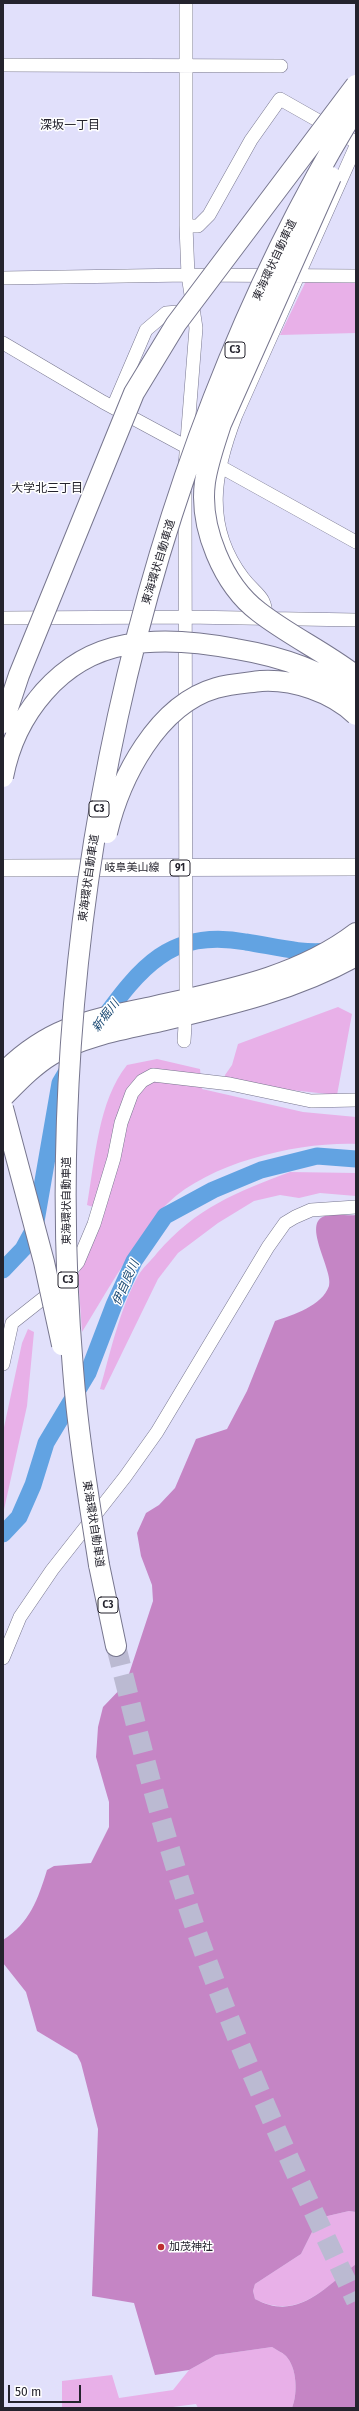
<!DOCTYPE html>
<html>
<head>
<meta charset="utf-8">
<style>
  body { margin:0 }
  #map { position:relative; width:359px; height:2411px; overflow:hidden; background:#e1e0fb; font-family:"Fira Sans",sans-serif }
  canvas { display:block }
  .frame { position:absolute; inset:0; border:4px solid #24232d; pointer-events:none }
  .scale { position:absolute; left:8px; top:2385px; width:73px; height:18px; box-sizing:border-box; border:2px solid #24232d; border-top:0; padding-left:5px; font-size:12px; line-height:14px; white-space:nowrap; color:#24232d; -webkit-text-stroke:3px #fff; paint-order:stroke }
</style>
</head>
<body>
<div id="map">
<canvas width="359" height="2411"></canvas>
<div class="frame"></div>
<div class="scale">50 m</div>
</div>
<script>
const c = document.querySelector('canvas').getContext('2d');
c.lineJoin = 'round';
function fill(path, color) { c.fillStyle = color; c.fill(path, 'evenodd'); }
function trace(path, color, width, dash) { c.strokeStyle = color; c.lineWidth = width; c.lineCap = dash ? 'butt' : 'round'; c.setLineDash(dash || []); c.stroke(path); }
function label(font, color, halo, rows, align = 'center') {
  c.font = font + ' "Fira Sans","Noto Sans JP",sans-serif'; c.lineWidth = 3; c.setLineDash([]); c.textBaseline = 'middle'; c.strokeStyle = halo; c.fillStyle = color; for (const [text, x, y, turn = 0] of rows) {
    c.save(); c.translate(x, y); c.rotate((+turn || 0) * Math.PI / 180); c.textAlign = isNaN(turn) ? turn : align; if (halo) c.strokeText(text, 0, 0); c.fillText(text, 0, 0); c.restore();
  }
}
fill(new Path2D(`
  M 306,281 L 356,281 L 356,333 L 280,335 Z
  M 338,1007 L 352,1014 L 337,1095 L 226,1083 L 225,1075 L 232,1065 L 238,1044 Z
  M 157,1059 L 200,1069 L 202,1089 L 303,1112 L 356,1117 L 356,1144 C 298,1142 211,1162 168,1203 C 161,1209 156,1218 151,1225 C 125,1259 104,1296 82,1332 L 78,1275 L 97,1226 L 105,1211 L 87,1205 C 95,1160 98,1101 127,1065 Z
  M 290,1172 L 356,1173 L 356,1196 L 320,1193 L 299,1198 L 280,1195 L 254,1201 L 218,1223 L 178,1253 L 158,1279 L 104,1390 L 100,1389 C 110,1354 120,1308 138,1276 C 142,1268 151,1261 157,1253 C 197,1207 235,1193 290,1172 Z
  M 28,1329 L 34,1332 L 27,1406 L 3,1514 L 3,1432 L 22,1343 Z
  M 349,2211 L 356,2212 L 356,2264 C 325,2288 297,2321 255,2299 L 253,2291 L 255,2284 L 301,2254 L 319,2218 Z
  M 272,2347 C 276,2350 282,2352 286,2356 C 297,2368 298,2393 292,2408 L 198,2408 L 196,2404 L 165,2408 L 62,2408 L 62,2381 L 112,2375 L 119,2398 L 173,2390 L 189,2370 L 216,2355 Z`), '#e8b0e8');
fill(new Path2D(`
  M 356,1215 L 356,2212 L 349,2211 L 319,2218 L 301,2254 L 255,2284 L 253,2291 L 255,2299 C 297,2322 324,2288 356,2264 L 356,2408 L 292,2408 C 298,2393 297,2368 286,2356 C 282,2352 276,2350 272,2347 L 216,2355 L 189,2370 L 155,2375 L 134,2303 L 92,2296 L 98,2129 L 81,2063 L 77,2055 L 37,2031 L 26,1992 L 3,1963 L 3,1940 C 30,1923 38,1899 47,1870 L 54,1866 L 91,1863 L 109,1827 L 109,1802 L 96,1757 L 98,1727 L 103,1707 L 126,1683 L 153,1601 L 152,1585 L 141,1556 L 137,1533 L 146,1513 L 159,1505 L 175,1488 L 196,1439 L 227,1429 L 247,1391 L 275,1321 C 293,1315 322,1306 329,1286 C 334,1271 301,1223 325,1216 C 334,1213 347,1216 356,1215 Z`), '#c585c5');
trace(new Path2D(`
  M 100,1023 C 140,968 170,928 246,942 C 273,946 301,954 328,951
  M 3,1270 L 23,1249 L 35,1227 L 60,1083 L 70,1066
  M 3,1534 L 19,1517 L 33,1485 L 46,1443 L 88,1373 L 114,1305 L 134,1261 L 165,1216 L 213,1190 L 261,1170 L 317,1156 L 356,1159`), '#62a3e2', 17);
trace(new Path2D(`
  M 116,1646 C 143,1753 170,1863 209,1966 C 252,2081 303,2191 356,2301`), '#bbbad2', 20, [20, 10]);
const minor = new Path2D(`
  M 3,65 L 281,66
  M 186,226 L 198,226 L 209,215 L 251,140 L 280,99 L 356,142
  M 3,278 L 188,275 L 356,276
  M 3,343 L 103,402 L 192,450
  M 113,407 L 146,330 L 166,313 L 189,311
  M 212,462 L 356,542
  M 185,466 L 196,328 L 188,275 L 186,226 L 186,3
  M 185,494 L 186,989
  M 3,618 L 186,617 L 356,620
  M 266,618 C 266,595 256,595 243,578 C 203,525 214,472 236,415 L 356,146
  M 184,1041 L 185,1026
  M 3,1364 L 12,1323 L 55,1289 L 78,1262 L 94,1224 L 114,1158 L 121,1123 L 132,1093 L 142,1081 L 153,1075 L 230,1084 L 311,1101 L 356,1100
  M 3,1658 L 20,1617 L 52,1570 L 125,1477 L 157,1432 L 268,1247 L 285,1223 L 295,1217 L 311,1210 L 356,1207`);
const major = new Path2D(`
  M 3,868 L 356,867`);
const highway = new Path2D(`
  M 3,1073 C 49,1026 91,1020 152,1007 C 222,991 297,978 356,933
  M 3,1097 C 18,1082 33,1066 51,1055 C 83,1036 125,1029 161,1021 C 229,1005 295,990 356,956
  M 99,1565 L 116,1646`);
trace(minor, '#77768e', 14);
trace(major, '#77768e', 18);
trace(highway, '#77768e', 22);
trace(minor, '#fff', 13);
trace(major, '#fff', 17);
trace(highway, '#fff', 20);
const highwayBridge = new Path2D(`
  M 331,177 L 221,424 C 215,443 208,462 205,482 C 199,527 223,585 259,612 C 290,636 325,652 356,676
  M 3,723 L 19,675 L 134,393 L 176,324 L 356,85
  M 3,777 C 15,714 60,657 125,645 C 161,638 200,642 236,649 C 278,656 322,670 356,696
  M 107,833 C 120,778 157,705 216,688 C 230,684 246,683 261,681 C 293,679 332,692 356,715
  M 3,1108 L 44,1262 L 62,1345
  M 99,1565 C 89,1500 78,1435 73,1369 C 37,948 134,471 356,108`);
trace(highwayBridge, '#77768e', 22, []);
trace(highwayBridge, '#fff', 20);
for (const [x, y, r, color] of [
  [161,2247,4,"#bd2e32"]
]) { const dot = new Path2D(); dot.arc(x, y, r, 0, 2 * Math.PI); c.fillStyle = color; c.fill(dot); trace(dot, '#fff', 1.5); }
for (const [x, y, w] of [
  [235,350,20],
  [99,809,20],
  [180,868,20],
  [68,1280,20],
  [108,1605,20]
]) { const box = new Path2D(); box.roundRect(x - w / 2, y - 8, w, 16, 3); c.fillStyle = '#fff'; c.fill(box); trace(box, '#24232d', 1); }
label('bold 10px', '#24232d', null, [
  ["C3",235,350],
  ["C3",99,809],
  ["91",180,868],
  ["C3",68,1280],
  ["C3",108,1605]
]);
label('11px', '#24232d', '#fff', [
  ["東海環状自動車道",275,260,-65],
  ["東海環状自動車道",159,562,-73],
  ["岐阜美山線",132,868],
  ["東海環状自動車道",89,878,-82],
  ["東海環状自動車道",67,1201,-90],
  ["東海環状自動車道",93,1524,81]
]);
label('11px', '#24232d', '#fff', [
  ["加茂神社",169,2247]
], 'left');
label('12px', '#24232d', '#fff', [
  ["深坂一丁目",70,126],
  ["大学北三丁目",47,489]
]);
label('italic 12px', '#1a4973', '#fff', [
  ["新堀川",106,1016,-53],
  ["伊自良川",126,1283,-66]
]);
</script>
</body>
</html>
